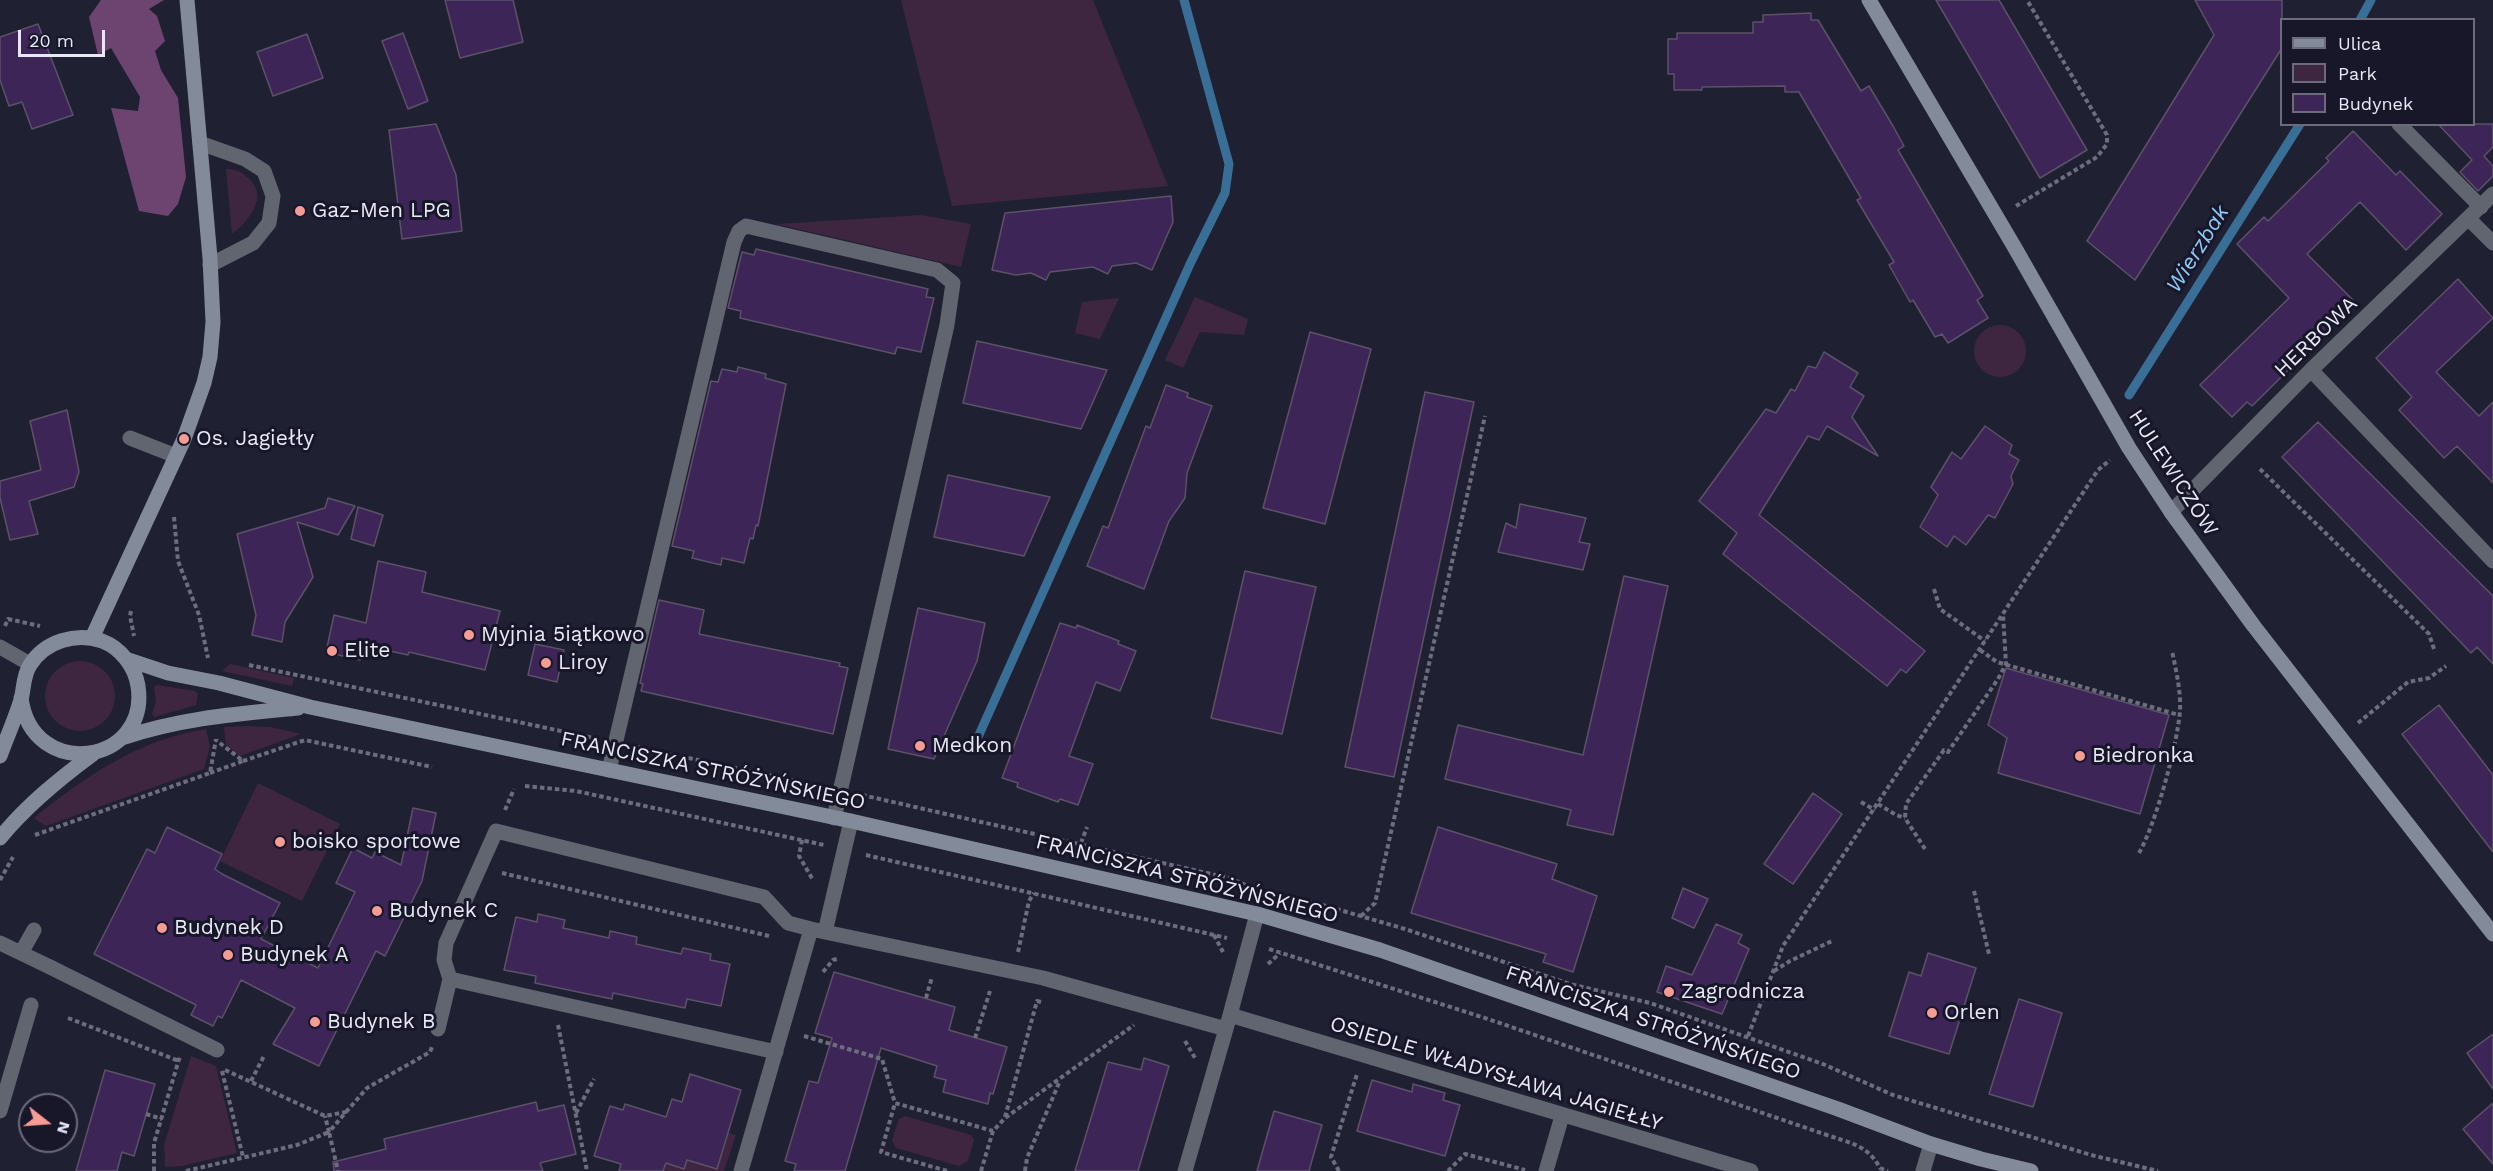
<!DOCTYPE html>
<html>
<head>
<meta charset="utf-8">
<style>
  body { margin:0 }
  #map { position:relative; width:2493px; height:1171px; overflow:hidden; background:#202033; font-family:"Work Sans",sans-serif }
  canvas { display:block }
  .legend { position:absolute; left:2280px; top:18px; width:195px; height:108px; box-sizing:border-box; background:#171729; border:2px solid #6b6b7b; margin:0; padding:8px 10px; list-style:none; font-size:18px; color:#e8e9f6 }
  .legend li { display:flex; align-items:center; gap:12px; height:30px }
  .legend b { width:30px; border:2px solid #6b6b7b }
  .north { position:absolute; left:18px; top:1093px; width:60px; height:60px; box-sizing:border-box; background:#171729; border:2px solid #6b6b7b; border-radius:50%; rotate:107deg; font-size:16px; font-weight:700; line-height:24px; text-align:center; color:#e8e9f6 }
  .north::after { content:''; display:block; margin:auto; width:21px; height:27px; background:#f59c94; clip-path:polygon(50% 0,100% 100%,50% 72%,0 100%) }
  .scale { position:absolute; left:18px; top:30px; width:87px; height:27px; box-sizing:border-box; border:3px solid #e8e9f6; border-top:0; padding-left:8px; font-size:18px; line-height:21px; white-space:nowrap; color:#e8e9f6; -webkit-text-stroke:4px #171729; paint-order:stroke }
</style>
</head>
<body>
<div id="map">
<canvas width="2493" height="1171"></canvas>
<ul class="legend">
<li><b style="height:8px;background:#838b9a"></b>Ulica</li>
<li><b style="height:16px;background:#3e2640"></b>Park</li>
<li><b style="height:16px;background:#3d2657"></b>Budynek</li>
</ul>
<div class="north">N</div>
<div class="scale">20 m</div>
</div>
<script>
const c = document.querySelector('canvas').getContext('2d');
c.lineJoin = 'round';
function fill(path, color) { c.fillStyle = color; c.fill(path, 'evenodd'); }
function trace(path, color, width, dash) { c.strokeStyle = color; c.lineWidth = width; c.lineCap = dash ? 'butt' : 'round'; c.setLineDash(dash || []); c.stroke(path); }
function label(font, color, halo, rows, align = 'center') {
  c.font = font + ' "Work Sans",sans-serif'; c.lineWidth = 6; c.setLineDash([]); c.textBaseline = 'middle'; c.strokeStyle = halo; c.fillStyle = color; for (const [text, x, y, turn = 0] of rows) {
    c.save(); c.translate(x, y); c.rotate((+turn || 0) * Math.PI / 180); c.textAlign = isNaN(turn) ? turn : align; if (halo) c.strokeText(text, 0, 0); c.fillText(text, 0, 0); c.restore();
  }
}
fill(new Path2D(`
  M 901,0 L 1093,0 L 1168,186 L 952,206 Z
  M 226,169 C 236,169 240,171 248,178 C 270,196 248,222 232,234 Z
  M 922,215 L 971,224 L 961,267 L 776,224 Z
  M 1195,297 L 1248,319 L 1244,335 L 1200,332 L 1183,368 L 1165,360 Z
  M 1119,298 L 1100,339 L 1075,333 L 1082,302 Z
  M1974 351a26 26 0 1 1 52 0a26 26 0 1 1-52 0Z
  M45 696a35 35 0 1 1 70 0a35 35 0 1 1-70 0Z
  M 230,664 L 294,678 L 292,686 L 222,671 Z
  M 157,685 L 195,691 L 198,694 L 196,705 L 155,717 L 152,714 L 156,701 L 154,687 Z
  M 247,726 L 270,727 L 301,734 L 240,756 L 226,745 L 224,727 Z
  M 206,729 L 210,747 L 204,769 L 46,826 L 34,818 C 84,777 140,739 206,729 Z
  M 258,783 L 340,824 L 302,901 L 220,861 Z
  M 191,1056 L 216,1066 L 237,1153 L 182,1166 L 165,1167 L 164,1145 Z
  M 905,1116 L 971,1135 L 974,1140 L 968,1161 L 959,1166 L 896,1148 L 892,1140 L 899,1119 Z
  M 728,1133 L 736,1135 L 724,1171 L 663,1171 L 666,1163 L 684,1168 L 687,1160 L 717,1169 Z`), '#3e2640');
fill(new Path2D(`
  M 101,0 L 164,0 L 149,9 L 157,16 L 165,41 L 155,51 L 161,70 L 178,98 L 186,177 L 178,204 L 168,216 L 139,211 L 111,108 L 138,111 L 140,97 L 111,48 L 98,55 L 89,17 Z`), '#6d4470');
trace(new Path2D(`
  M 2360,20 L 2371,0
  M 2129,395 L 2300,124
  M 974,746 L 1190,264 L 1225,193 L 1229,164 L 1184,0`), '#396e96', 9);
const building = new Path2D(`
  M 445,0 L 513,0 L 523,42 L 460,58 Z
  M 1936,0 L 1999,0 L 2087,150 L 2040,178 Z
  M 2195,0 L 2282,0 L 2282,48 L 2135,280 L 2087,241 L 2214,35 Z
  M 1811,13 L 1811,20 L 1818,20 L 1861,91 L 1869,86 L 1893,126 L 1904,146 L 1898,150 L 1983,296 L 1977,300 L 1988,318 L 1948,343 L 1942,334 L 1935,337 L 1913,300 L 1910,302 L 1889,265 L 1894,262 L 1857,200 L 1861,198 L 1799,92 L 1785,92 L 1785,86 L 1702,87 L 1702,90 L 1674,90 L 1674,74 L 1668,74 L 1668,39 L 1677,39 L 1677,33 L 1753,33 L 1753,22 L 1763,22 L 1763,15 Z
  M 38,24 L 73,115 L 32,129 L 22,102 L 9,106 L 0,80 L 0,37 Z
  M 403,33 L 428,101 L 408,109 L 382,41 Z
  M 307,34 L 323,78 L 273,96 L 257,52 Z
  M 436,124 L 456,175 L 462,231 L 402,239 L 389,130 Z
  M 2438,124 L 2493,124 L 2493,147 L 2484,156 L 2493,166 L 2493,176 L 2478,191 L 2460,172 L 2472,160 Z
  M 2353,131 L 2396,175 L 2400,171 L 2442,214 L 2406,250 L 2360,202 L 2307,254 L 2356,303 L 2252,406 L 2247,402 L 2232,417 L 2200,385 L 2289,298 L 2237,244 L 2264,217 L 2268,221 L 2329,161 L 2326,158 Z
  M 1171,196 L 1173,222 L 1152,270 L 1136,263 L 1112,266 L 1108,274 L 1093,267 L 1050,272 L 1046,280 L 1031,273 L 1016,275 L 992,270 L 1005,213 Z
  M 756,249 L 928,289 L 926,297 L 934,298 L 921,352 L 897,347 L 895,354 L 740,318 L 741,311 L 728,308 L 742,252 L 754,255 Z
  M 2458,279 L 2493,318 L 2436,372 L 2479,416 L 2493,402 L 2493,483 L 2457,446 L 2444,458 L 2399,410 L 2412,397 L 2376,358 Z
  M 1310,332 L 1371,349 L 1325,524 L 1263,508 Z
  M 977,341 L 1107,370 L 1081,429 L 963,403 Z
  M 1824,352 L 1858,373 L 1850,387 L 1864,396 L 1852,417 L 1878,456 L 1827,426 L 1819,440 L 1808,436 L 1759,515 L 1925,651 L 1906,673 L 1901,669 L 1887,686 L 1723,554 L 1737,533 L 1699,501 L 1766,409 L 1776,413 L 1791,389 L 1795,391 L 1808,366 L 1816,368 Z
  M 738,367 L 766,374 L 765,378 L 786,384 L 758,526 L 756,525 L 753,539 L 750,538 L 744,563 L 722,558 L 721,565 L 692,558 L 694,551 L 672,546 L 711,381 L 718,382 L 722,369 L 737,372 Z
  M 1166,385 L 1188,393 L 1187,397 L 1212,406 L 1187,473 L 1185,498 L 1169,521 L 1144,589 L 1087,566 L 1103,526 L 1108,528 L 1146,426 L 1150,428 Z
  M 1425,392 L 1474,402 L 1394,777 L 1345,767 Z
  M 67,410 L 79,472 L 74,487 L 29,501 L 38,534 L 10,540 L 0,498 L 0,481 L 41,470 L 30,421 Z
  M 2318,422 L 2493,596 L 2493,664 L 2477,647 L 2471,653 L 2282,457 Z
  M 1985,426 L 2012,445 L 2009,454 L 2019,460 L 2011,476 L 2013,484 L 1995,518 L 1988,515 L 1966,545 L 1954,536 L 1947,547 L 1920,527 L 1938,495 L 1931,487 L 1952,452 L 1961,459 Z
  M 948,475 L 1050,497 L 1024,556 L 934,537 Z
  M 328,498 L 355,506 L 338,535 L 297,522 L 313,577 L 285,622 L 282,642 L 252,635 L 256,615 L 237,534 L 325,508 Z
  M 1520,504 L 1586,518 L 1579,542 L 1590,544 L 1583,570 L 1498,552 L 1506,523 L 1516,528 Z
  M 358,507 L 383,515 L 374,546 L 351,539 Z
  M 378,561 L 426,572 L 422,592 L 500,611 L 485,670 L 409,652 L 408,655 L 363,645 L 360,660 L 326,652 L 334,615 L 366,623 Z
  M 1245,571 L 1316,587 L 1282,734 L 1211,718 Z
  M 1624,576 L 1668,586 L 1613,835 L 1567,825 L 1571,810 L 1445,779 L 1458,725 L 1583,755 Z
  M 659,600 L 704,610 L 699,634 L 840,663 L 839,666 L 848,668 L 833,734 L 641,691 L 643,684 L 640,683 Z
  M 918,608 L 985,623 L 977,661 L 934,759 L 888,749 Z
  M 1060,623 L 1076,628 L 1077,625 L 1119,641 L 1118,644 L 1136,651 L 1120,691 L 1096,682 L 1069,756 L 1093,764 L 1078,805 L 1060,799 L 1058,802 L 1017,787 L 1018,783 L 1002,778 Z
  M 535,644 L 564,650 L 557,682 L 528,675 Z
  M 2006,668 L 2169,715 L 2140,814 L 1998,773 L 2007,738 L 1988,725 Z
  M 2439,705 L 2493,775 L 2493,852 L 2402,734 Z
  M 1813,793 L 1842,814 L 1793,884 L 1764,864 Z
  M 413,808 L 436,813 L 422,881 L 385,956 L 376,951 L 319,1066 L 273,1044 L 295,1008 L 241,980 L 222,1018 L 218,1016 L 213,1026 L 191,1015 L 196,1005 L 94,954 L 147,849 L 155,853 L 167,827 L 222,854 L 215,869 L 222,874 L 280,903 L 261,939 L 318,968 L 355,892 L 336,883 L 353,848 L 372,858 L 375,852 L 401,865 Z
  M 1438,827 L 1557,864 L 1552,879 L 1597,896 L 1573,972 L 1543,962 L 1546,954 L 1411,913 Z
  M 1683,888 L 1708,899 L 1694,928 L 1672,918 Z
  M 538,914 L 565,920 L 563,928 L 609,938 L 610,931 L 637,937 L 636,944 L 681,954 L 683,948 L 711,954 L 710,960 L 730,964 L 721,1006 L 687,999 L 685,1008 L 613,993 L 612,999 L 535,983 L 536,976 L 504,970 L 516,917 L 537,922 Z
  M 1716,924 L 1742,935 L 1738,943 L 1749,949 L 1722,1014 L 1657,992 L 1666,966 L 1692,975 Z
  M 1928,953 L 1976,968 L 1949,1054 L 1889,1036 L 1909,972 L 1921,976 Z
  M 834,972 L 955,1007 L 949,1030 L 1007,1047 L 993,1094 L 990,1093 L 988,1104 L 943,1092 L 946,1080 L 934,1077 L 937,1066 L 881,1048 L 845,1171 L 794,1171 L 796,1164 L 785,1161 L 809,1081 L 818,1083 L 832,1038 L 815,1033 Z
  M 2019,999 L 2062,1013 L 2033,1107 L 1989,1094 Z
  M 2493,1034 L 2493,1089 L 2467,1053 Z
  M 1144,1058 L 1169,1066 L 1138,1171 L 1075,1171 L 1108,1062 L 1141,1070 Z
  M 105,1070 L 155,1084 L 134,1156 L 122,1152 L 117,1171 L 76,1171 Z
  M 690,1074 L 741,1090 L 717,1169 L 687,1160 L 684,1169 L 666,1163 L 663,1171 L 619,1171 L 621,1164 L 594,1156 L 610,1106 L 623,1110 L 625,1104 L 666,1117 L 672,1099 L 682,1102 Z
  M 1372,1080 L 1412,1092 L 1413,1084 L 1445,1093 L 1443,1100 L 1460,1105 L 1445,1156 L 1357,1131 Z
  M 536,1102 L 538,1111 L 564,1105 L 576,1154 L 540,1163 L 543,1171 L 334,1171 L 333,1162 L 386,1149 L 384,1139 Z
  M 2493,1103 L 2493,1164 L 2463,1129 Z
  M 1274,1111 L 1322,1125 L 1309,1171 L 1257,1171 Z`);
fill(building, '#3d2657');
trace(building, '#5b5268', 1.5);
trace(new Path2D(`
  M 2016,206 L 2097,157 L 2107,144 L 2107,135 L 2027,0
  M 2260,469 L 2429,634 L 2435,652
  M 174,517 L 178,561 L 199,615 L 208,658
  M 1934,589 L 1940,609 L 1985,641
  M 131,611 L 130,616 L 134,636
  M 5,626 L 8,619 L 40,626
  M 1980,650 L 1997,662 L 2179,715
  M 249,665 L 594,738
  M 2358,723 L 2408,682 L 2429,678 L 2446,666
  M 637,747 L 820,786
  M 243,761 L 305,740 L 432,767
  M 210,773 L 243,761 L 216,740
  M 525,786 L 576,791 L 824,845
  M 862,795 L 1229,878 L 1255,889
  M 1861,802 L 1875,810
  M 1878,804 L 1896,815 L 1905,818
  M 505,810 L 514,789
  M 35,835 L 210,773 L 216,739
  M 802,840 L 799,856 L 813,880
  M 1081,843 L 1087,827
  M 1925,849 L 1905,818 L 1906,804 L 1944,750 L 1948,752 L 1998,679 L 2006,664 L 2003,614
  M 2139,853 C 2156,823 2177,746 2180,711 C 2181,691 2176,670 2172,651
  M 866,855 L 1227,938
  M 502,873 L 769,936
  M 0,880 L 13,857
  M 1974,891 L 1989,954
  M 1285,897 L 1316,903 L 1405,929 L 1570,984 L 1650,1003 L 1823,1064 L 1893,1095 L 2091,1155 L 2158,1171
  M 1361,916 L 1375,903 L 1485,416
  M 1214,935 L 1223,952
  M 1269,949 L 1488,1019 L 1824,1134 C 1849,1143 1867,1144 1880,1168 L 1888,1171
  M 1018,952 L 1029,901 L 1034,893
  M 1268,964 L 1280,953
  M 1774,971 L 1790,961 L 1832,941
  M 823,972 L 833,960 L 837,959
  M 926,998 L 932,977
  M 68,1018 L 179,1061
  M 558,1025 L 587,1171
  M 804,1036 L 882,1059 L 895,1103
  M 1748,1036 L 1783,946 L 2098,470 L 2110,460
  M 975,1038 L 990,991
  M 1185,1041 L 1195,1058
  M 225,1070 L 325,1116 L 346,1112 L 329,1132 L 325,1116
  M 222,1071 L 243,1157
  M 251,1081 L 264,1056
  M 346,1112 L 367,1088 L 430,1052 L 432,1047
  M 576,1113 L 594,1079
  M 146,1114 L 162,1119
  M 1005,1117 L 1037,1001 L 1041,1002
  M 154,1171 L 154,1143 L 180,1056
  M 186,1171 L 297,1145 L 329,1132 L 338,1171
  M 947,1171 L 881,1152 L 895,1103 L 993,1131
  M 981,1171 L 993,1131 L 1005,1118 L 1134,1025
  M 1025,1171 L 1027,1158 L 1059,1083
  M 1339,1171 L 1331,1157 L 1357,1074
  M 1448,1171 L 1465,1154 L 1525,1170`), '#6d6d7e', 4, [4.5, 3]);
trace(new Path2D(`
  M 200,143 L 245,159 L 264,171 L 273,196 L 269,223 L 253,243 L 210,265
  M 130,438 L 176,456
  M 609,770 L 734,242 L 739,231 L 746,226 L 937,270 L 953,283 L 947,325 L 834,818
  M 0,943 L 50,967
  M 21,953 L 34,930
  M 1546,1171 L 1562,1116`), '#60656f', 15);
trace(new Path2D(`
  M 2399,124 L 2481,207
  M 2469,219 L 2493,243
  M 2311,370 L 2493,561
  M 2171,512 L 2311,370 L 2493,194
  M 0,647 L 30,664
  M 825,932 L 1043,978 L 1226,1029
  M 50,967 L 217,1050
  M 1230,1015 L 1751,1171
  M 438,1029 L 450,979
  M 776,1052 L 450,979 L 444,960 L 446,943 L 496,831 L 764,897 L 788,923 L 811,929
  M 0,1111 L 31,1005
  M 741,1171 L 811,929 L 825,932 L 851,821
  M 1185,1171 L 1230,1015 L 1257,914
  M 1923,1171 L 1931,1144`), '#60656f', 15);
trace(new Path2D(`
  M 1869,0 L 2015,248 L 2129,448 L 2171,512 L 2253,625 L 2493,934
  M 92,638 L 184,439 L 204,383 L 210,357 L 213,322 L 210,258 L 187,0
  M 126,659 L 168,673 L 219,683 L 310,707 L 851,821 L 1257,914 L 1380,950 L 1838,1109 L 1931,1144 L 1981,1159 L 2031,1171
  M 122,738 C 181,718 237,714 298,708
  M 0,756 C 7,737 15,719 21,700 C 24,688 23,676 30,665 C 45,641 76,632 102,641 C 121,648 135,667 138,686 C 150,765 32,782 21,698
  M 0,838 C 27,805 59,779 93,754`), '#838b9a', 15);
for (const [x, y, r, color] of [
  [300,211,6,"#f59c94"],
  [184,439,6,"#f59c94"],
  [469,635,6,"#f59c94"],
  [332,651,6,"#f59c94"],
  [546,663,6,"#f59c94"],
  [920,746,6,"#f59c94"],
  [2080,756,6,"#f59c94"],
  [280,842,6,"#f59c94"],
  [377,911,6,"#f59c94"],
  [162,928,6,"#f59c94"],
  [228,955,6,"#f59c94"],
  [1669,992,6,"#f59c94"],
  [1932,1013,6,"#f59c94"],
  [315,1022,6,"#f59c94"]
]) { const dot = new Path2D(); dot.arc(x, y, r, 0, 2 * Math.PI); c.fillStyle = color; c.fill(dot); trace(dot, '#171729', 2); }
label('21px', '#e8e9f6', '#171729', [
  ["Gaz-Men LPG",312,211],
  ["Os. Jagiełły",196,439],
  ["Myjnia 5iątkowo",481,635],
  ["Elite",344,651],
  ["Liroy",558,663],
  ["Medkon",932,746],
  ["Biedronka",2092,756],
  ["boisko sportowe",292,842],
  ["Budynek C",389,911],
  ["Budynek D",174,928],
  ["Budynek A",240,955],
  ["Zagrodnicza",1681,992],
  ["Orlen",1944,1013],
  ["Budynek B",327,1022]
], 'left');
label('21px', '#e8e9f6', '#171729', [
  ["HERBOWA",2316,337,-44],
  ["HULEWICZÓW",2173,473,57],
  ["FRANCISZKA STRÓŻYŃSKIEGO",713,771,12],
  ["FRANCISZKA STRÓŻYŃSKIEGO",1187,879,14],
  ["FRANCISZKA STRÓŻYŃSKIEGO",1653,1023,19],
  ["OSIEDLE WŁADYSŁAWA JAGIEŁŁY",1496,1074,17]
]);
label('italic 22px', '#8dcafa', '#171729', [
  ["Wierzbak",2198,249,-58]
]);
</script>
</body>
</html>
